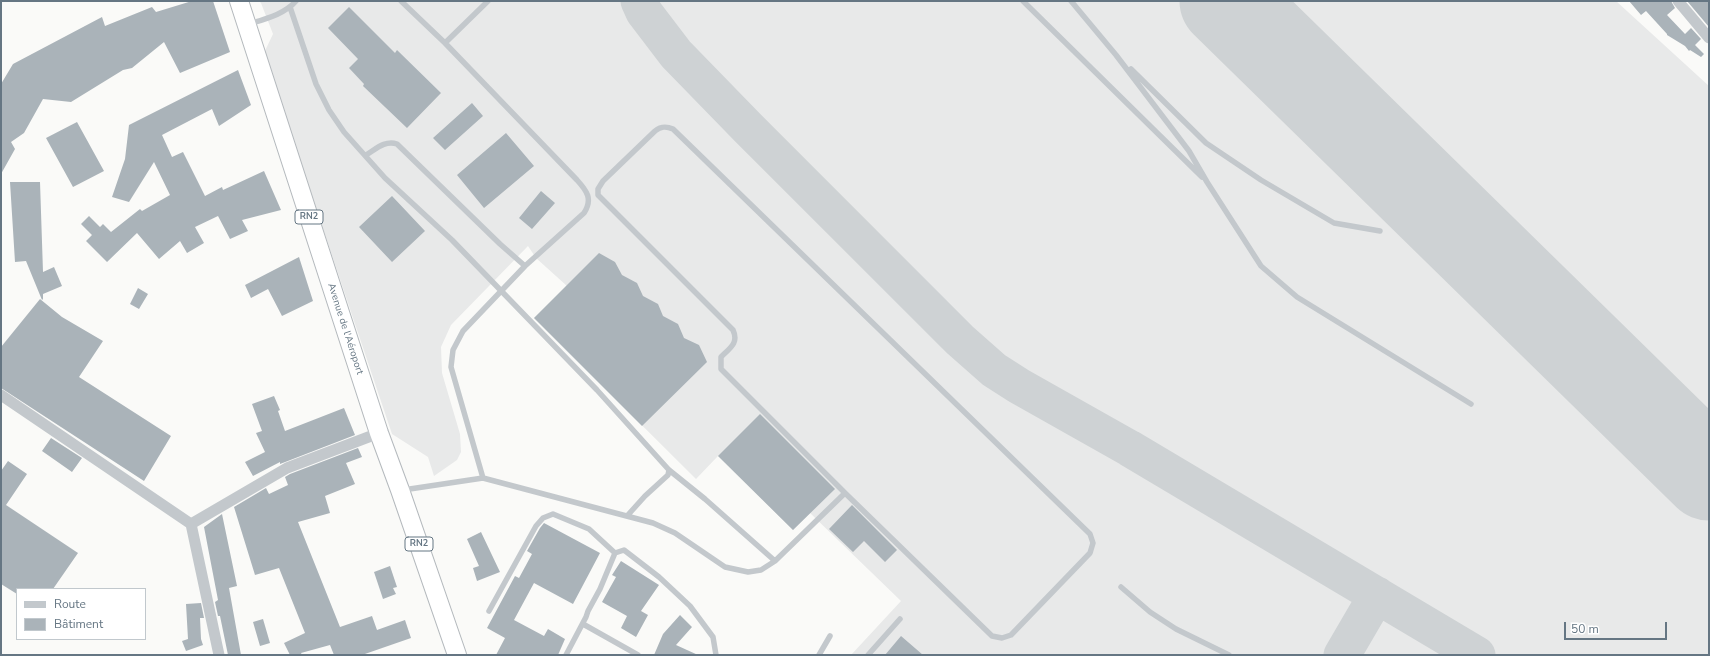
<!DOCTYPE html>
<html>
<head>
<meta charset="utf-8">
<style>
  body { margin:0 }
  #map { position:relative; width:1710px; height:656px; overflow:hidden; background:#fafaf8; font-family:"Nunito Sans",sans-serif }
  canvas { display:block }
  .frame { position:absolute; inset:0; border:2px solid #657683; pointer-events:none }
  .legend { position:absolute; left:16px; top:588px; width:130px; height:52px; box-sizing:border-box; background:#fff; border:1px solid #c1c8cd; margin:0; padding:5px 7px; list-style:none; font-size:12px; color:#657683 }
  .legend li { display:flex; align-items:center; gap:8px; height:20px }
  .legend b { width:20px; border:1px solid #c1c8cd }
  .scale { position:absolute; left:1564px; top:622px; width:103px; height:18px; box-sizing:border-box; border:2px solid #657683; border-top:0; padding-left:5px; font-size:12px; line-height:14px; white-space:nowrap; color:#657683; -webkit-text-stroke:3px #fff; paint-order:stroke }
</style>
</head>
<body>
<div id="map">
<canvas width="1710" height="656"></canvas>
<div class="frame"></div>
<ul class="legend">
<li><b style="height:5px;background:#c3c8cc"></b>Route</li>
<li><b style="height:11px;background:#aab3b9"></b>Bâtiment</li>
</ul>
<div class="scale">50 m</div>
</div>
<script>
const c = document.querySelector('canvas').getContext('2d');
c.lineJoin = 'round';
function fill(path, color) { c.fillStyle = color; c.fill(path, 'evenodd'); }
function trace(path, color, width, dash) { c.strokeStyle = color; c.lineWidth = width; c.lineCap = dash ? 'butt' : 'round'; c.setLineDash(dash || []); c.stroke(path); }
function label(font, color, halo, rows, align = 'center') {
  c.font = font + ' "Nunito Sans",sans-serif'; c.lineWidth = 4; c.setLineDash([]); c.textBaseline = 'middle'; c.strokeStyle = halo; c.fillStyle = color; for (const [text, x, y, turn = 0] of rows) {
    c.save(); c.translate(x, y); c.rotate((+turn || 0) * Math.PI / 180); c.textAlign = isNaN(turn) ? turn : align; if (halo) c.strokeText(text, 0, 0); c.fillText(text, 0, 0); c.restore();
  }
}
fill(new Path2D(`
  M 259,1 L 1616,1 L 1709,86 L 1709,655 L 851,655 L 901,601 L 810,513 L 793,530 L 718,456 L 696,479 L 534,318 L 567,286 L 536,258 L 528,246 L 451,325 L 441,347 L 442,373 L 460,434 L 461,452 L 457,460 L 434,476 L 428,457 L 392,434 L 264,53 L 273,34 L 261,3 Z`), '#e8e9e9');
trace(new Path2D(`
  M 639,1 L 644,12 L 676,54 L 748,128 L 960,340 L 994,370 L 1019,386 L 1129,448 L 1477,655
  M 1342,655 L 1377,595`), '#ced2d4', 37);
trace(new Path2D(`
  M 1226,1 L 1709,474`), '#ced2d4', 93);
fill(new Path2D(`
  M 192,1 L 213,1 L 230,52 L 180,73 L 164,42 L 132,68 L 123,70 L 71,102 L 43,99 L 24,133 L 11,142 L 15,149 L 1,174 L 1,84 L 13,64 L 102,17 L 105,26 L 152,7 L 156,12 Z
  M 1629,1 L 1671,1 L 1675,8 L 1667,15 L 1685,34 L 1691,28 L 1701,39 L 1695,45 L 1704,54 L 1701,57 L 1690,50 L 1689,51 L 1685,46 L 1667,35 L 1667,34 L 1646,11 L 1641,15 Z
  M 1687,1 L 1709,1 L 1709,27 Z
  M 349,7 L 395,53 L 397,50 L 441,93 L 407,128 L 363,86 L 364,84 L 349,68 L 358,59 L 328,28 Z
  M 238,70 L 251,105 L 219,126 L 212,109 L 162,135 L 172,157 L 183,152 L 205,196 L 222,187 L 223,190 L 264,171 L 281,210 L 242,220 L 248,231 L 230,239 L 218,216 L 195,227 L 204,243 L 187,253 L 180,241 L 159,259 L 137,233 L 107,262 L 86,241 L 92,235 L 81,224 L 89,216 L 100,227 L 103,224 L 111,232 L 140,209 L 142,211 L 170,195 L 154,162 L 129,202 L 112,197 L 125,159 L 129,125 Z
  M 472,103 L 483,116 L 445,150 L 433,138 Z
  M 77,122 L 104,171 L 73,187 L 46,138 Z
  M 506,133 L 534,166 L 484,208 L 457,175 Z
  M 10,182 L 40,182 L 43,272 L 54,267 L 62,286 L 43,294 L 43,299 L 42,300 L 26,261 L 15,262 Z
  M 541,191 L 555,203 L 532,229 L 519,218 Z
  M 392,196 L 425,231 L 392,262 L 359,227 Z
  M 599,253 L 615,262 L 622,275 L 637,283 L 643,296 L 658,304 L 663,316 L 678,324 L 684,338 L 699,345 L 707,362 L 642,426 L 534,318 Z
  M 299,257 L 313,301 L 282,316 L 268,289 L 251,298 L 245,285 Z
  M 138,288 L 148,294 L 139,309 L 130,304 Z
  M 40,299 L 62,317 L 103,341 L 79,377 L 171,436 L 144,481 L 1,388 L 1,347 Z
  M 274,396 L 280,410 L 278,411 L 285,431 L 344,408 L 355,435 L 280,464 L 280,462 L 253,476 L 245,462 L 265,452 L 256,433 L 262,431 L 252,404 Z
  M 760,414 L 835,489 L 793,530 L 718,456 Z
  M 51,438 L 82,458 L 72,472 L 42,451 Z
  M 358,448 L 362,457 L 346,463 L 355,484 L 325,496 L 330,513 L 298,522 L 340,627 L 372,616 L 377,630 L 405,620 L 411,638 L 362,655 L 334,655 L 330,645 L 301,653 L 302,655 L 290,655 L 284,643 L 305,633 L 279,568 L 255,575 L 234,507 L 266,488 L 269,494 L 288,485 L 285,477 L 290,474 Z
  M 8,461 L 27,474 L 6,505 L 78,553 L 53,589 L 17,589 L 17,594 L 1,584 L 1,471 Z
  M 852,505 L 897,550 L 885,562 L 864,541 L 853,552 L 829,529 Z
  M 222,514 L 237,586 L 229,588 L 241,655 L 228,655 L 220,616 L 218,616 L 215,602 L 218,600 L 204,527 Z
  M 544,523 L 600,553 L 573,604 L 534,583 L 514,620 L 544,636 L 548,629 L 565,639 L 558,655 L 496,655 L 505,638 L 487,628 L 515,576 L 519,578 L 532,554 L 527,551 L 540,528 Z
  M 481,532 L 500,572 L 477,581 L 473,568 L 479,566 L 467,539 Z
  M 621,561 L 659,585 L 641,611 L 648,615 L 636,637 L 621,628 L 627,616 L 602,602 L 616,577 L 612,575 Z
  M 390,566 L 397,587 L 393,588 L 396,594 L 383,599 L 374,572 Z
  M 201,603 L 204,618 L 200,618 L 201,639 L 203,645 L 186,651 L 182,641 L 188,639 L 186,604 Z
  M 680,615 L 692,627 L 676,645 L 698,655 L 654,655 L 663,634 Z
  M 263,619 L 270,643 L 260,646 L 253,622 Z
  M 901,636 L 923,655 L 885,655 Z`), '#aab3b9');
const trunk = new Path2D(`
  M 239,1 L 379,433 L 400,490 L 457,655`);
trace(trunk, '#b4b9bd', 20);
trace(new Path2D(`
  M 401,1 L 445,43 L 488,1
  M 1023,1 L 1202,177
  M 1071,1 L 1116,55 L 1189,151 L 1207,182 L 1261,266 L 1297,297 L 1471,404
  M 290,7 L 316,84 L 329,110 L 344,132 L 385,178 L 452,240 L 540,331 L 597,390 L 669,470 L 705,499 L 775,561
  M 249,24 C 265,19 285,14 296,1
  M 445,43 L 577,180 C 587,191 593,199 584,213 L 525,266 L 463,331 L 453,350 L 451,367 L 483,478
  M 1131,69 L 1206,143 L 1261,180 L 1334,223 L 1380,231
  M 366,155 C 376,149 385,140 397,144 L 500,244 L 525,266
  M 403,490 L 483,478 L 653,523 L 675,533 L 725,567 L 748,572 L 761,570 L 775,561 L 845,493 L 721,369 L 721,357 C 730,348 739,343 733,330 L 598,195 L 598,189 L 603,181 L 655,131 C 661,126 666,126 673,129 L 1090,534 L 1093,543 L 1090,553 L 1011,635 L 1002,638 L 992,636 L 845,493
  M 627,516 L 645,496 L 668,475 L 669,470
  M 1121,587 L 1150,612 L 1176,629 L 1229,655
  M 489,611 L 536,526 L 543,518 L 553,514 L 589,529 L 615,553 L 624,550 L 659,577 L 690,606 L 713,637 L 716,655
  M 583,624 L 638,655
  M 566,655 L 586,617 L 588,611 L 600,589 L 615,553
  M 819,655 L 830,636
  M 868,655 L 900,619`), '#c3c8cc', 5.5);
trace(new Path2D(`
  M 1678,1 L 1709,38
  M 1,395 L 191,524 L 219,655
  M 191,524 L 287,468 L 379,433`), '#c3c8cc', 11);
trace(trunk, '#fff', 18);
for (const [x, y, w] of [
  [309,217,28],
  [419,544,28]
]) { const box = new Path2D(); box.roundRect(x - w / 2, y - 7, w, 14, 3); c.fillStyle = '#fff'; c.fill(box); trace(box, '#657683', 1); }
label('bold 9px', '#657683', null, [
  ["RN2",309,217],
  ["RN2",419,544]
]);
label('10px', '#657683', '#fff', [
  ["Avenue de l'Aéroport",345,329,72]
]);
</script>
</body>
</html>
